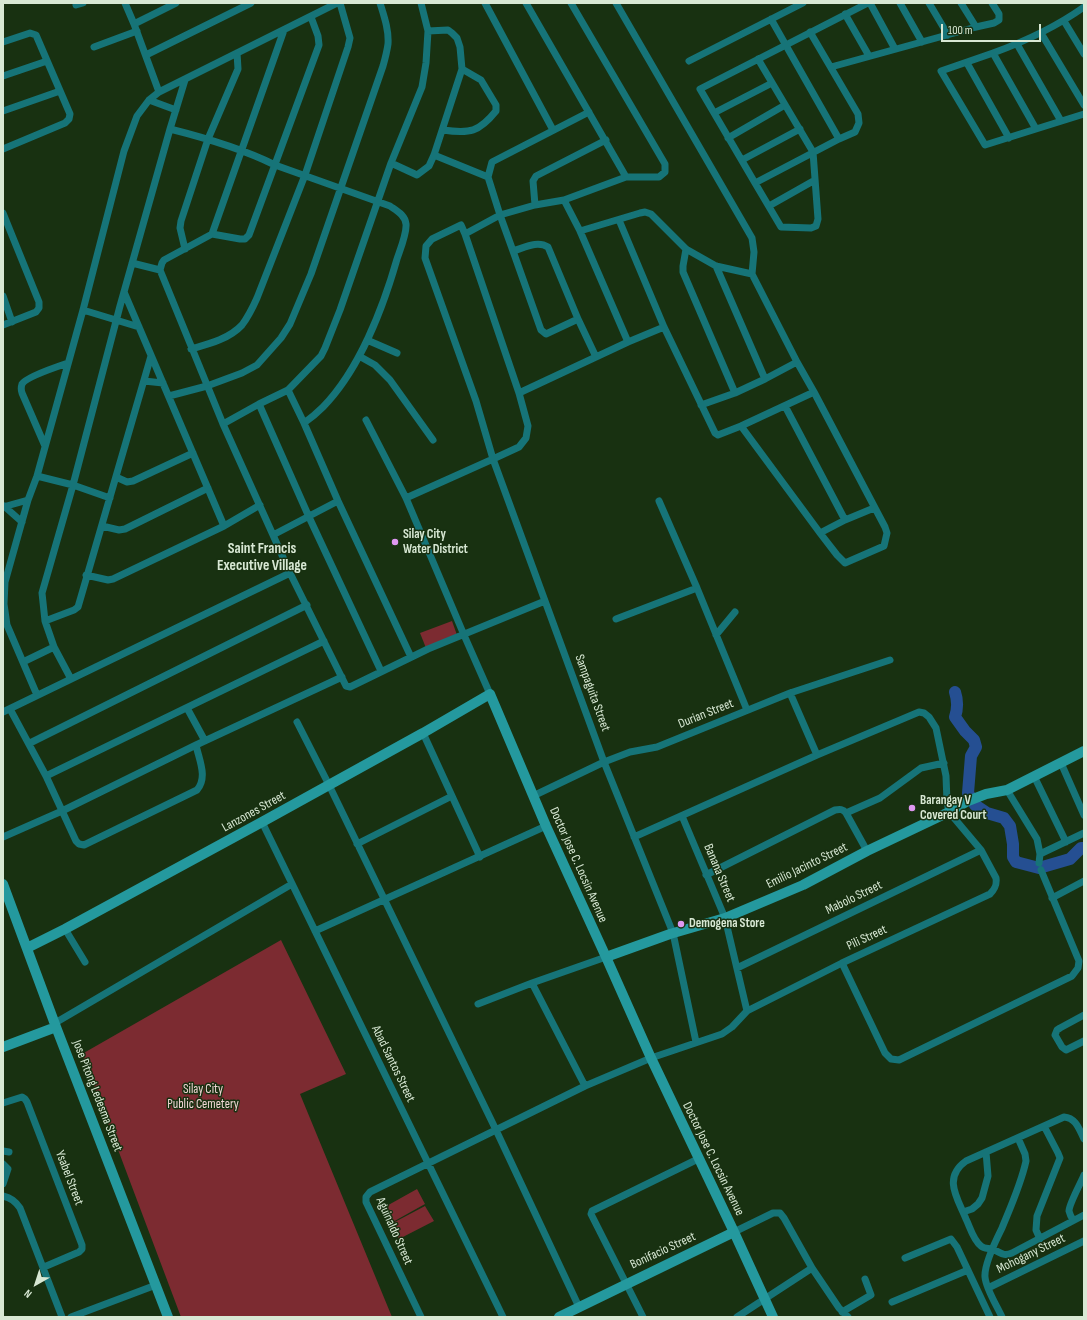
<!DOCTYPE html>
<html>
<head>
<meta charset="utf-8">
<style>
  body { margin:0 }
  #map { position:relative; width:1087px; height:1320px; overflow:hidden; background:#183111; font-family:"Sofia Sans Condensed",sans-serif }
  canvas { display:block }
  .frame { position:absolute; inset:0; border:4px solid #d8e8d4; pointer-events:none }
  .north { position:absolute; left:16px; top:1264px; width:40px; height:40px; -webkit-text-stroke:3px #183111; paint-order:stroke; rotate:219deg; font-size:11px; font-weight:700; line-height:16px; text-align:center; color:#d8e8d4 }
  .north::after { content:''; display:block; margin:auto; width:14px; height:18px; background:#d8e8d4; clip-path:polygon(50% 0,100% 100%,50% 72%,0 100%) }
  .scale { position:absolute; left:941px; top:24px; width:100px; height:18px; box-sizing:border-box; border:2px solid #d8e8d4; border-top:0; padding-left:5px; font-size:12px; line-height:14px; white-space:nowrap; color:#d8e8d4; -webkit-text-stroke:3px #183111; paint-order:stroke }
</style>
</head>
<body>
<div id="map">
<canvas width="1087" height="1320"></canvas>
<div class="frame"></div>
<div class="north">N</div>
<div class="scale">100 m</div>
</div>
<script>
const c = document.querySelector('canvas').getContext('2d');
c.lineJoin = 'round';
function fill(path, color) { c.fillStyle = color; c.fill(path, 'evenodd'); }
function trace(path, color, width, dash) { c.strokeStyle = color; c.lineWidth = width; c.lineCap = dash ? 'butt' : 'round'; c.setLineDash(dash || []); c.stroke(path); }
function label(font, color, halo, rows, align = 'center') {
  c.font = font + ' "Sofia Sans Condensed",sans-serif'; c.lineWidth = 3; c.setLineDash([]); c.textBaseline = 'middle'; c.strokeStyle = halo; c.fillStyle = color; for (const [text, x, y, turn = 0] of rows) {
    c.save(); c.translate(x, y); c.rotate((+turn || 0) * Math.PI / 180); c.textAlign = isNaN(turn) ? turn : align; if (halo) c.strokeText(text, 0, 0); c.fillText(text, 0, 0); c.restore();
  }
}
fill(new Path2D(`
  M 452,621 L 457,635 L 426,648 L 420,633 Z
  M 281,940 L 346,1074 L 300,1094 L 392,1317 L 181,1317 L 82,1054 Z
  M 417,1189 L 425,1204 L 391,1223 L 383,1208 Z
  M 425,1206 L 434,1221 L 399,1239 L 391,1224 Z`), '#7c2b31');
trace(new Path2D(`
  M 955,692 C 958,701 958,708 955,717 L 965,731 L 974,740 L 976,747 L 971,756 L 968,793 L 975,805 L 987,813 L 1004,818 L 1010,826 L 1013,844 L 1013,857 L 1016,862 L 1039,868 L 1070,859 L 1081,848 L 1084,848`), '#254f92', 12);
trace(new Path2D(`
  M 125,3 L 134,24 L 159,92
  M 485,3 L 553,130
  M 526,3 L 626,177
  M 571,3 L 665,164 L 665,172 L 659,177 L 626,177 L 564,200 L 580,231 L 640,213 L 645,212 L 651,214 L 686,249 L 716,266 L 752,274
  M 616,3 L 752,238 L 754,252 L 752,274 L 797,362 L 814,392 L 741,426 L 718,435 L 715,433 L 664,327 L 619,220
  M 870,3 L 895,49
  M 900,3 L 922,42
  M 929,3 L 948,35
  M 961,3 L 976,27
  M 76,5 L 83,3
  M 1084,7 C 1056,27 1026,41 993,53 L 1036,129 L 1084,114
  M 845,14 L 869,56
  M 311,17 L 318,36 L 319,45 L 249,235 L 245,239 L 240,239 L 212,234 L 164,260 L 162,263 L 160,270 L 223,424 L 273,535 L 290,573 L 346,686 L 350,687 L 428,649 L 545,601
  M 771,19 L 839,139 L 755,183 L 700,89 L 868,3
  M 1064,21 L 1084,54
  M 134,24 L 176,3
  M 810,32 L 858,114 L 859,123 L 855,132 L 839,139
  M 1041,33 L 1084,105
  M 3,42 L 30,33 L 36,35 L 70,114 L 69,119 L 65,123 L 3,149
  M 1017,44 L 1061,121
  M 94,47 L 137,31
  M 993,53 L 941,71 L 985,145 L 1036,129
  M 146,55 L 251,3
  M 689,61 L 803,3
  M 967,63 L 1009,138
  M 831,67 L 976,27 L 994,23 L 999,20 L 999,14 L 992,3
  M 3,76 L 47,61
  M 149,100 L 176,110
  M 3,111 L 60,91
  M 714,113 L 772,83
  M 170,129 C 206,138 241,148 275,165 L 390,206 C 397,211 405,215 406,224 C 407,233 400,250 397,259 C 383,308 359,370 323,407 C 317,413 311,418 304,423
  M 443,130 C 470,134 479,132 496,111 L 496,105 L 481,80 L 462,69
  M 728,138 L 785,105
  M 434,155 L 488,177
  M 742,160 L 800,129
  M 391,163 L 417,175 L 429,166 L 434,155 L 462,69 L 460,47 L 457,38 L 452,33 L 448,30 L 428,31
  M 755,183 L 781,227 L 811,228 L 816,226 L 818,219 L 813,152 L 758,59
  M 564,200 L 535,205 L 533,181 L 536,176 L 606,140
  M 535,205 L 500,215 L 488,177 L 492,162 L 589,112
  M 769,206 L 815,180
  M 3,213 L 39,302 L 39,308 L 36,312 L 3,325
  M 580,231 L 628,342
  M 212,234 L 284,30
  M 185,249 L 180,228 L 181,221 L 208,139 L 238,69 L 237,53
  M 686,249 L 683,266 L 683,272 L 735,393 L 765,379 L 797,362
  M 513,251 L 541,330 L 546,334 L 578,319
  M 132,263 L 160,270
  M 716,266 L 765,379
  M 124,292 L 224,526
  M 3,296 L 12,322
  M 83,310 L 139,327
  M 367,340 L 397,353
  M 191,349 C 209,344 229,339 242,325 C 248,317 253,307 257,298 L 305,175 L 348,47 L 350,38 L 340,3
  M 359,356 L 375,365 L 390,380 L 433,440
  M 596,357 L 578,319 L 548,247 C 537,240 524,248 513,251 L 500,215 L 465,234 L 519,393 L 528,426 L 526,438 L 519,447 L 493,459 L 604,762 L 673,933 L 696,1042
  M 144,381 L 163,383
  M 288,390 L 304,423 L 338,501 L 411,657
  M 519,393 L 628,342 L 664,327
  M 169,396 L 207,386 L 242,373 L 257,365 L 281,338 L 290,324 L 311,274 L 383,66 C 385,59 387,51 388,44 C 389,30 384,16 380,3
  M 259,404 L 309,517 L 381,671
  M 701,405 L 735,393
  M 785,406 L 845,520
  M 366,420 L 406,498 L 464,635 L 490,694
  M 223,424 L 259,404 L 288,390 L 321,356 L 325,348 L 340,310 L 391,163 L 422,87 L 426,63 L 428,31 L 421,3
  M 741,426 L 820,533 L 837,555 L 845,563 L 884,546 L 887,533 L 885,527 L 814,392
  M 45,446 L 22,393 C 21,390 21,387 22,384 C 26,377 59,366 68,363
  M 37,476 L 73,485 L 110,498
  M 116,477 L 127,482 L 133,481 L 193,453
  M 406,498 L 493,459 L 476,401 L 425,258 L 426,246 L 432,239 L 461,225 L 465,234
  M 659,501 L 697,588 L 747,710
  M 4,506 L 22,522
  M 3,507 L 28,500
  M 102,526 L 119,530 L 125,529 L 208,488
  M 820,533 L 845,520 L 874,508
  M 273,535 L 338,501
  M 86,575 L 108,580 L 113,579 L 224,526 L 260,505
  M 616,619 L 697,588
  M 45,621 L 74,610 L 78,607 L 151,356
  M 716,635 L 735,612
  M 23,662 L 54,647
  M 71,679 L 54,647 L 45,621 L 42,593 L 73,485 L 120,306 L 170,129 L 185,80
  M 790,693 L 817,755
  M 37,695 L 7,625 L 4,604 L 5,582 L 28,500 L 37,476 L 83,310 L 124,151 L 137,116 L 149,100 L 159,92 L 337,3
  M 187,708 L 205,741
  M 10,709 L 46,776 L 76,841 L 79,844 L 84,845 L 197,790 C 208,777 199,760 196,745
  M 3,712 L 290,573
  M 297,722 L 329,785 L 496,1130 L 579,1307
  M 423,733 L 480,857
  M 30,743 L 307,605
  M 1061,763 L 1084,815
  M 46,776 L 324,641
  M 1034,776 L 1066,842
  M 1007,790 L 1037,839 L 1040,854 L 1039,863
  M 533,796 L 604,762 L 630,752 L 657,747 L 790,693 L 890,660
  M 846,813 L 880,798 L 921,768 L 944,763
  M 682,816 L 725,918 L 747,1011
  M 262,822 L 503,1317
  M 3,837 L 62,811 L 196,745 L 342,677
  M 357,844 L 452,796
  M 1040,854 L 1084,833
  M 706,875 L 835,810 C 840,809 843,809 846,813 L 867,851
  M 1052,898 L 1084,881
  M 65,929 L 85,962
  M 315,931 L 546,826
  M 842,963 L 885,1053 L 891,1059 L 899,1060 L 1072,976 L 1078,968 L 1079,961 L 1041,870
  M 737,968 L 981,850
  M 478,1004 L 532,983
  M 1084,1015 L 1060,1028 L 1057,1030 L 1055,1035 L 1062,1047 L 1066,1050 L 1084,1041
  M 55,1023 L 292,884
  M 585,1086 L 532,983 L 606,957
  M 3,1103 L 22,1097 L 25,1099 L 27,1102 L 82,1245 L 82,1249 L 79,1252 L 44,1267
  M 1084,1139 C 1079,1129 1076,1118 1064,1117 L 966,1161 C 942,1178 958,1199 966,1219 C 970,1227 973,1240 981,1246 C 984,1249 988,1248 992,1249 C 1001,1252 1002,1257 1012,1253 L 1084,1215
  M 3,1151 L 9,1152
  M 3,1164 L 8,1169 L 3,1184
  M 3,1196 C 11,1198 15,1201 20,1208 L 62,1317
  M 963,1212 L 972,1209 L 978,1204 L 982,1198 L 988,1176 L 986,1152
  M 1073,1220 C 1071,1217 1070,1215 1069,1211 C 1069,1204 1081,1183 1084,1175
  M 734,1232 L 773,1213 L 780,1213 L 784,1218 L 812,1268 L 839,1308 L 848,1317
  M 1040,1239 L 1036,1230 L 1037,1216 L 1060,1158 L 1058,1153 L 1044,1126
  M 905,1258 L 951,1239 L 957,1247 L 990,1317
  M 988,1288 L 1084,1241
  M 892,1302 L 968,1270
  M 842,1312 L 871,1295 L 865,1279
  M 71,1317 L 156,1285
  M 421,1317 L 366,1202 L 366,1197 L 370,1192 L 585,1086 L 651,1058 L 722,1034 L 732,1027 L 747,1011 L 842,963 L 990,894 C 995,889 997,885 996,878 L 981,850 L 949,812 L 947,802 L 946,776 L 936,728 L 929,717 L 924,713 L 919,712 L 817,755 L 634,837
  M 643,1317 L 591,1214 L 592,1211 L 698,1159
  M 737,1317 L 812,1268
  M 1002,1317 C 997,1306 986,1289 985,1277 C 984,1265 996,1240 1002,1228 C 1011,1206 1021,1184 1026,1161 L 1025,1154 L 1018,1138`), '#167478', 7);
trace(new Path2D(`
  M 3,884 L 56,1027 L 168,1317
  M 27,948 L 65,929 L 262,822 L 423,733 L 490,694 L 546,826 L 606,957 L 651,1058 L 734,1232 L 773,1317
  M 606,957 L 670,934 L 725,918 L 803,885 L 867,851 L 949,812 L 968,801 L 986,794 L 1007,790 L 1084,751
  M 3,1047 L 56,1027
  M 559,1317 L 734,1232`), '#24999e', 10);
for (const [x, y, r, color] of [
  [395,542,4,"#df98f1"],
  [912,808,4,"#df98f1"],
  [681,924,4,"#df98f1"]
]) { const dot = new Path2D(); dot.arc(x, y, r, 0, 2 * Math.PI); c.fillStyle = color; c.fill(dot); trace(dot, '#183111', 1.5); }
label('bold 13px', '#d8e8d4', '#183111', [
  ["Silay City",403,535],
  ["Water District",403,550],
  ["Barangay V",920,801],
  ["Covered Court",920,816],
  ["Demogena Store",689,924]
], 'left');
label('13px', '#d8e8d4', '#183111', [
  ["Sampaguita Street",592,693,70],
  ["Durian Street",706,714,-22],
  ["Lanzones Street",254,812,-29],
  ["Doctor Jose C. Locsin Avenue",578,865,66],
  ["Emilio Jacinto Street",807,866,-26],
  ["Banana Street",719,873,67],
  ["Mabolo Street",854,898,-26],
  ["Pili Street",867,938,-25],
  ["Abad Santos Street",393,1064,64],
  ["Jose Pitong Ledesma Street",97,1096,69],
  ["Doctor Jose C. Locsin Avenue",713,1159,64],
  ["Ysabel Street",69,1178,69],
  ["Aguinaldo Street",394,1231,66],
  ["Bonifacio Street",663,1251,-25],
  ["Mohogany Street",1031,1254,-26]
]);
label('13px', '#f2d7d6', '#183111', [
  ["Silay City",203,1090],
  ["Public Cemetery",203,1105]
]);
label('bold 15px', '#d8e8d4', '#183111', [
  ["Saint Francis",262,549],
  ["Executive Village",262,566]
]);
</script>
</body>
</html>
